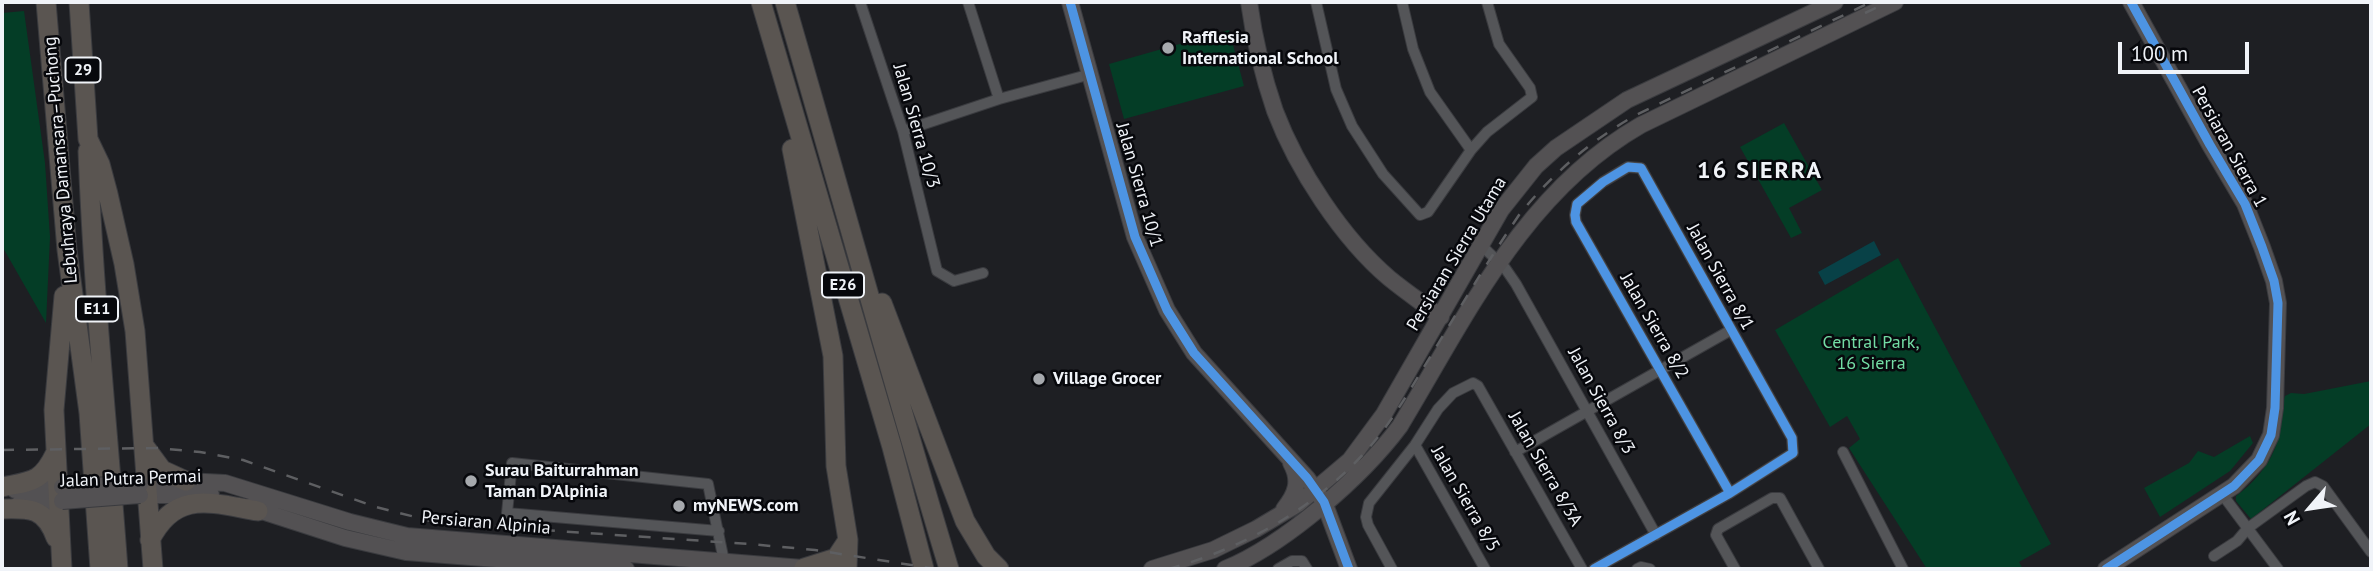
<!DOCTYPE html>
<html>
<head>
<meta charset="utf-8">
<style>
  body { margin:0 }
  #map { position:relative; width:2373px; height:571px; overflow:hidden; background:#1e1f23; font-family:"PT Sans",sans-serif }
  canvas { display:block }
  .frame { position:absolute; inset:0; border:4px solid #f0f3f8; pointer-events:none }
  .north { position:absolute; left:2275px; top:473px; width:70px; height:70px; -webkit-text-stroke:5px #07080c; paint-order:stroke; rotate:241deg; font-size:19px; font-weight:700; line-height:28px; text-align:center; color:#f0f3f8 }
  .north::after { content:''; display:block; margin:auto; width:24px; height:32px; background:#f0f3f8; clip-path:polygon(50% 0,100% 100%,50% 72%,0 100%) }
  .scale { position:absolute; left:2118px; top:42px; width:131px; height:32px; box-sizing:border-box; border:4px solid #f0f3f8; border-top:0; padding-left:9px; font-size:21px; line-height:24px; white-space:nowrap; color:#f0f3f8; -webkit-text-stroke:5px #07080c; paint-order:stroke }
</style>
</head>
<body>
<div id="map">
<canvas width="2373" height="571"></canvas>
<div class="frame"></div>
<div class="north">N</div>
<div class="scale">100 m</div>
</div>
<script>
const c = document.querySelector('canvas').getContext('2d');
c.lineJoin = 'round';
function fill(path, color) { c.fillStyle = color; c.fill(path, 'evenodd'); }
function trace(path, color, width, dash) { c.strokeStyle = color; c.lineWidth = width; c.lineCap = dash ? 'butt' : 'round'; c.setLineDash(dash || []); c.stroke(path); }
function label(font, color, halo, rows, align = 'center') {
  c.font = font + ' "PT Sans",sans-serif'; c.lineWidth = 5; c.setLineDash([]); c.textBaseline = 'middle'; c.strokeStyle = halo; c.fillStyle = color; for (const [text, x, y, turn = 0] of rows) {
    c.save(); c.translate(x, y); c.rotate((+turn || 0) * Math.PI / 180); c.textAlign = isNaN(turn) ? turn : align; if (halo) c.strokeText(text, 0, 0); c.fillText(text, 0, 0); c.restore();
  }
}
fill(new Path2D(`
  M 24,11 L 45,163 L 50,237 L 46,323 L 2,246 L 2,13 Z
  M 1229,30 L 1244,86 L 1124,119 L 1109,64 Z
  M 1784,123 L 1822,190 L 1789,208 L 1802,233 L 1791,238 L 1740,147 Z
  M 1898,258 L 2051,544 L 2019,562 L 2023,569 L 1927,569 L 1849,448 L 1860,439 L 1847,416 L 1830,427 L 1775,330 Z
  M 2371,381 L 2371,424 L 2251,519 L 2236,501 L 2236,496 C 2256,482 2275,458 2279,434 C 2282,421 2281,408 2285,396 L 2291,393 L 2304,394 Z
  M 2250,436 L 2253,443 L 2230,471 L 2160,517 L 2144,488 L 2189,463 L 2198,451 L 2214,457 Z`), '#043d26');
fill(new Path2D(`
  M 1874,241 L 1881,255 L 1825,285 L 1818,272 Z`), '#084147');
const street = new Path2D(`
  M 860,2 L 903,131 L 937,271 L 954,281 L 983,273
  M 968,2 L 999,99
  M 1316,2 L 1336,89 L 1352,126 L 1383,174 L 1420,215 L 1428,212 L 1471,150 L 1487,132 L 1532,97 L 1530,88 L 1499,44 L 1487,2
  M 1402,2 L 1413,49 L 1430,92 L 1471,150
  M 903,131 L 999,99 L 1091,74
  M 1482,246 L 1505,268 L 1516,284 L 1656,535
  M 1415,445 L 1485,569
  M 1515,452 L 1731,330
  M 1843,452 L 1903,569
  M 2222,494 L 2278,569
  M 719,531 L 507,513 L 512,463 L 708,484 L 724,561
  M 2214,556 L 2237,541 L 2248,528 L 2306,486 L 2315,482 L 2323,486 L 2371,552
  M 1278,569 L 1292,561 L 1302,561 L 1307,569
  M 1392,569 L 1368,525 L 1366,517 L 1369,503 L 1415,445 L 1438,409 L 1453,393 L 1473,383 L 1478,386 L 1582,569
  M 1594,569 L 1730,493 L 1793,453 L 1792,438 L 1641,168 L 1628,167 L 1603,182 L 1577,204 L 1575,215 L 1576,222 L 1730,493
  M 1637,569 L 1641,567 L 1650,569
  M 1735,569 L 1716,535 L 1718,529 L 1772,498 L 1780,498 L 1819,569`);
const secondary = new Path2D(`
  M 1070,2 L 1135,237 L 1167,310 L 1194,353 L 1307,478 L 1324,502 L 1349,569
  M 1249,2 C 1254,38 1263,76 1275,111 C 1297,169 1342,238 1389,278 C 1406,292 1424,304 1441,317
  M 140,484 L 186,481 L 225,483 L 350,522 L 407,536 L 815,569
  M 15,490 L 62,487
  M 140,495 L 211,495
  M 18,505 L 62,501
  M 249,507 L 345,538 L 406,552 L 626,569
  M 1284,509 C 1296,494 1301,481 1291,463
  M 1152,569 L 1213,550 L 1256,529 L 1298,504 L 1350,460 L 1384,414 L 1501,210 L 1536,166 L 1556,148 L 1627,100 L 1835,2
  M 1225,569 C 1284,545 1362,477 1400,426 C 1467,315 1524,192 1641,125 L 1895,2
  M 2106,569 L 2234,486 L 2259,460 L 2271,435 L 2275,408 L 2278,303 L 2274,281 L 2262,247 L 2245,204 L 2210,145 L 2131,2`);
const highway = new Path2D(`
  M 46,2 L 67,250 L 89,413 L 100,569
  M 79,2 L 88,139 L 100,164 L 108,194 L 124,264 L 135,331 L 153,569
  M 761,2 L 892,447 L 924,569
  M 785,2 C 840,191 892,381 949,569
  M 792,149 L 833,356 L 836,466 L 848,540 L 847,569
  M 88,151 C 93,291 108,430 118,569
  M 882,303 L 965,521 L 986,556 L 999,569
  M 145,447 L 162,470 L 186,481
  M 2,487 C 31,481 41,483 55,454
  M 2,509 C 31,508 45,508 56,538
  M 150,540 C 176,489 211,503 258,511
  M 804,568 L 836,558 L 848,540
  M 62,569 L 54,410 L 64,296`);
trace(street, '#3a3b3f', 12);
trace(secondary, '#3a3b3f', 18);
trace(highway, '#3a3b3f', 21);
trace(street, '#545558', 10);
trace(secondary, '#535153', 16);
trace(highway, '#5a5551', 19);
trace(new Path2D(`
  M 1865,13 L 1888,2
  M 2,450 L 158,448 L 200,452 L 243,460 L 376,507 L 431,521 L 483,526 L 749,544 L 815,550 L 937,569
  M 1168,569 C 1242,549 1314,509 1366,451 C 1391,424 1409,391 1429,359 C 1458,311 1487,262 1519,215 C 1552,174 1590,141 1636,115 L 1871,2`), '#5e5f62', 2.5, [12, 12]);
const secondaryBridge = new Path2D(`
  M 62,487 L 140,484
  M 62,501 L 140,495`);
trace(secondaryBridge, '#3a3b3f', 18, []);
trace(secondaryBridge, '#535153', 16);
trace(new Path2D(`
  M 1070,2 L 1135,237 L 1167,310 L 1194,353 L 1307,478 L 1324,502 L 1349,569
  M 1594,569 L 1730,493 L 1793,453 L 1792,438 L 1641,168 L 1628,167 L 1603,182 L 1577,204 L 1575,215 L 1576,222 L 1730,493
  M 2106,569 L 2234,486 L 2259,460 L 2271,435 L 2275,408 L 2278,303 L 2274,281 L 2262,247 L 2245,204 L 2210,145 L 2131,2`), '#4d94e3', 9);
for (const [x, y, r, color] of [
  [1168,48,7,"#a6a9ad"],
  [1039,379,7,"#a6a9ad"],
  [471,481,7,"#a6a9ad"],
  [679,506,7,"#a6a9ad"]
]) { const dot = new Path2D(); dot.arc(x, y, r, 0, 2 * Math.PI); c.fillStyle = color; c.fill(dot); trace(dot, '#07080c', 2.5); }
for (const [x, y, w] of [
  [83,70,35],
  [843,285,42],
  [97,309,42]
]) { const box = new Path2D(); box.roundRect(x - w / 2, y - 12.5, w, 25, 5); c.fillStyle = '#07080c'; c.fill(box); trace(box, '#f0f3f8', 2); }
label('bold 16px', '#f0f3f8', null, [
  ["29",83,70],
  ["E26",843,285],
  ["E11",97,309]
]);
label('bold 18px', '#f0f3f8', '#07080c', [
  ["Rafflesia",1182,38],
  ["International School",1182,59],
  ["Village Grocer",1053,379],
  ["Surau Baiturrahman",485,471],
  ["Taman D'Alpinia",485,492],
  ["myNEWS.com",693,506]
], 'left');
label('18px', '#f0f3f8', '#07080c', [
  ["Jalan Sierra 10/3",916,126,74],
  ["Persiaran Sierra 1",2229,147,61],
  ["Lebuhraya Damansara–Puchong",61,160,-95],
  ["Jalan Sierra 10/1",1139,185,74],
  ["Persiaran Sierra Utama",1457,254,-59],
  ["Jalan Sierra 8/1",1720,277,61],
  ["Jalan Sierra 8/2",1654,326,60],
  ["Jalan Sierra 8/3",1601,401,61],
  ["Jalan Sierra 8/3A",1545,469,60],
  ["Jalan Putra Permai",131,479,-2],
  ["Jalan Sierra 8/5",1465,499,60],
  ["Persiaran Alpinia",486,523,5]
]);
label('18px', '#73dda5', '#07080c', [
  ["Central Park,",1871,343],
  ["16 Sierra",1871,364]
]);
c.letterSpacing = '2px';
label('bold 24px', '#f0f3f8', '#07080c', [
  ["16 SIERRA",1760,171]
]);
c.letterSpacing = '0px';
</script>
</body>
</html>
